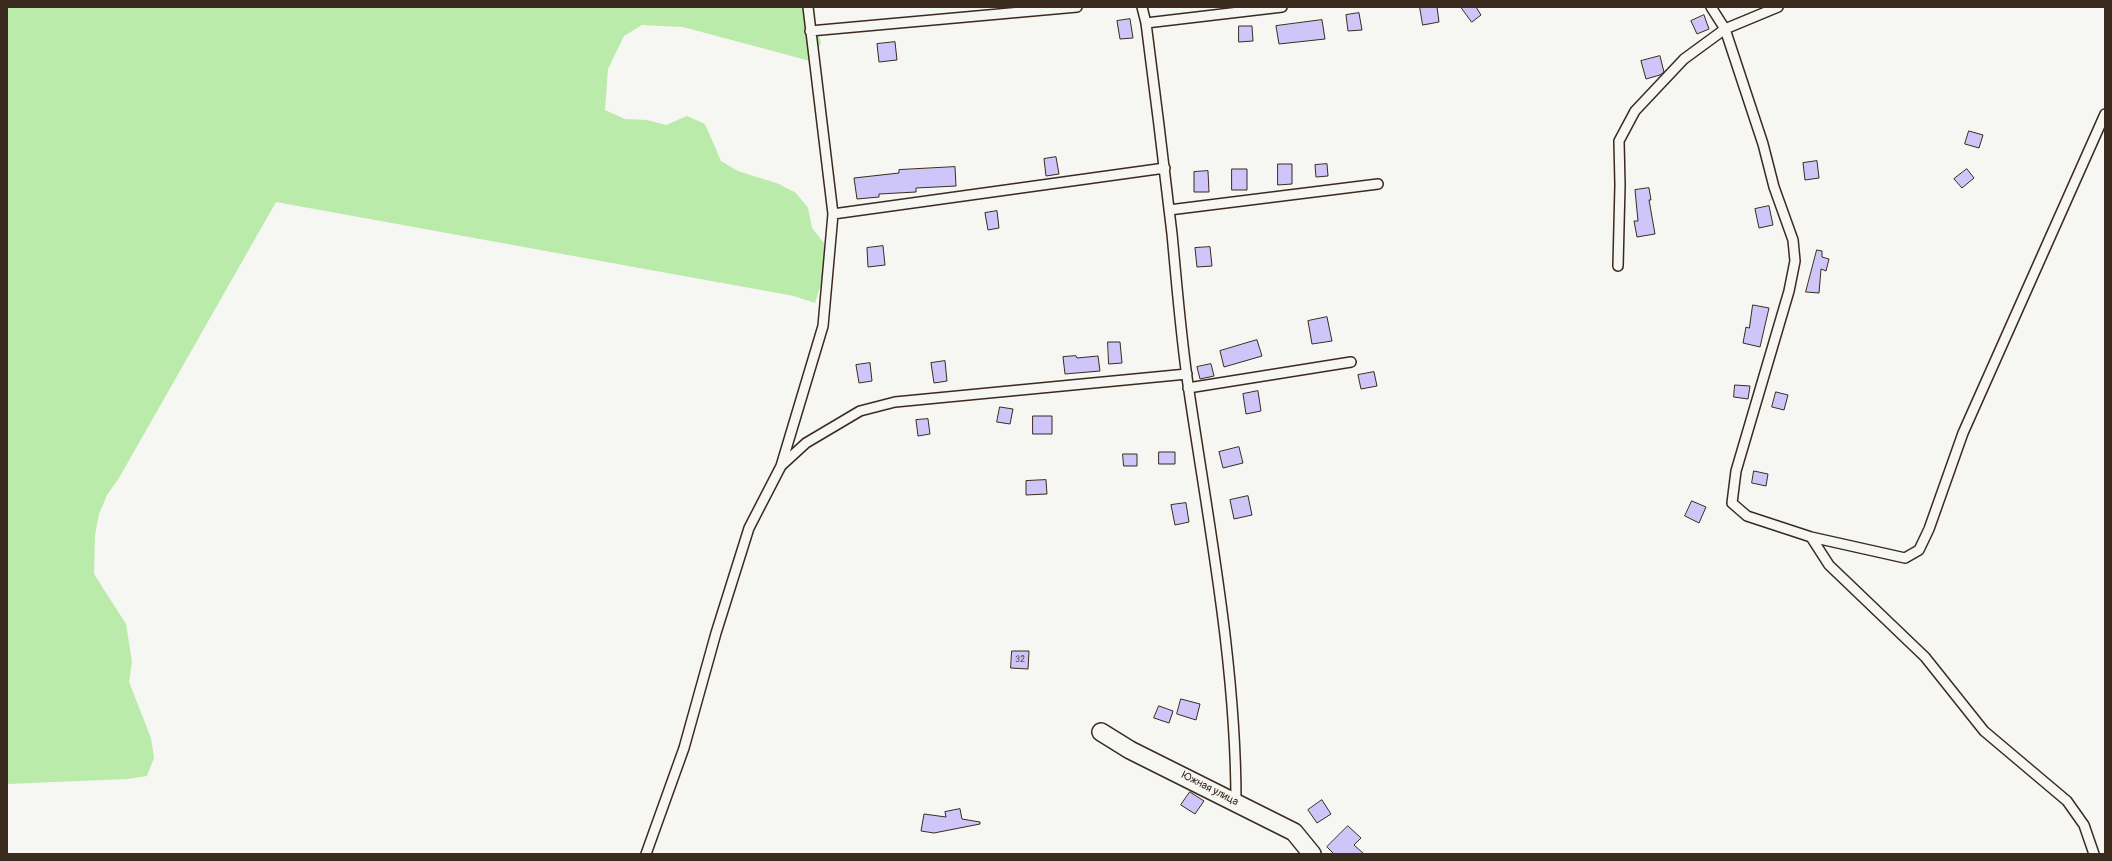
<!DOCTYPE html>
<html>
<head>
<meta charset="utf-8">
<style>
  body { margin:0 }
  #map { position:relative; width:2112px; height:861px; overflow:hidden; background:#f6f6f2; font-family:Pangolin,sans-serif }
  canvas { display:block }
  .frame { position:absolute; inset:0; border:8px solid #3b2a1e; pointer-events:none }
</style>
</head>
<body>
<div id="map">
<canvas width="2112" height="861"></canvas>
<div class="frame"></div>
</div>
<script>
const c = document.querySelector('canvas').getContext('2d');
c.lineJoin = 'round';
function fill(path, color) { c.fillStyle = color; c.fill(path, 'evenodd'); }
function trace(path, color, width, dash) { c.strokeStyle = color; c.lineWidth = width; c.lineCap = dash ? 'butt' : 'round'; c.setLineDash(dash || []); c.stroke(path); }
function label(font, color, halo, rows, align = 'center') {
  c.font = font + ' Pangolin,sans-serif'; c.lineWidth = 3.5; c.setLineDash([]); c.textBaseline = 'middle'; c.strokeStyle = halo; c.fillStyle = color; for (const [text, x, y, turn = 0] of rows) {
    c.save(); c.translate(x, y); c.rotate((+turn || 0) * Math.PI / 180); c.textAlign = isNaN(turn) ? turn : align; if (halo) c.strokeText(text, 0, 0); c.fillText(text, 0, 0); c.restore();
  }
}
fill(new Path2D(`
  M 7,7 L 810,7 L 821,42 L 814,62 L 683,27 L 642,25 L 624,36 L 608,69 L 605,110 L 625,119 L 647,120 L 666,125 L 687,116 L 705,124 L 721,161 L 738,171 L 779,184 L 796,193 L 808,208 L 812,228 L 824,243 L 828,262 L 815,303 L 794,296 L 276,202 L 119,478 L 107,495 L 99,514 L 95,535 L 94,574 L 126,624 L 132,662 L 129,682 L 151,738 L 154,758 L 147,776 L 127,779 L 7,784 Z`), '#bbebaa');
const building = new Path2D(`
  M 1420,7 L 1437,7 L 1439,22 L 1423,25 Z
  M 1461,7 L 1476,7 L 1481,15 L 1472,22 Z
  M 1359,13 L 1362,30 L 1348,31 L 1346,15 Z
  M 1704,15 L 1709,29 L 1697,34 L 1691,21 Z
  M 1130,19 L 1133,38 L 1120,39 L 1117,21 Z
  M 1322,20 L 1325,39 L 1279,44 L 1276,26 Z
  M 1239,26 L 1252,26 L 1253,41 L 1239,42 Z
  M 895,42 L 897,60 L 879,62 L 877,44 Z
  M 1660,56 L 1664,72 L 1660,75 L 1646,79 L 1641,61 Z
  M 1969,131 L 1983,135 L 1979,148 L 1965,144 Z
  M 1056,157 L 1059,174 L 1046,176 L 1044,159 Z
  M 1817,161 L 1819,178 L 1805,180 L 1803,163 Z
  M 1278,164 L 1292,164 L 1292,184 L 1278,185 Z
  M 1327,164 L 1328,176 L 1316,177 L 1315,165 Z
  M 955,167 L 956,186 L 916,188 L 916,192 L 879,194 L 879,197 L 857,199 L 854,178 L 899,173 L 899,170 Z
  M 1232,169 L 1247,169 L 1247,190 L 1232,190 Z
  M 1967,169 L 1974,178 L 1962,188 L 1954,179 Z
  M 1208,171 L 1209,192 L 1194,192 L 1194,172 Z
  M 1649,188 L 1651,200 L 1649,200 L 1655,234 L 1637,237 L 1634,221 L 1638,221 L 1635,190 Z
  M 1769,206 L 1773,225 L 1759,228 L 1755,209 Z
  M 997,211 L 999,228 L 988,230 L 985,213 Z
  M 883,246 L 885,265 L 868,267 L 867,248 Z
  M 1210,247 L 1212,266 L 1197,267 L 1195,248 Z
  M 1817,250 L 1822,251 L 1822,257 L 1829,259 L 1826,271 L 1821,269 L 1819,293 L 1806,292 Z
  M 1753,305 L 1769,308 L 1760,347 L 1743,343 L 1746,327 L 1749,328 Z
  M 1327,317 L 1332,341 L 1312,344 L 1308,321 Z
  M 1257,340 L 1262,356 L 1224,367 L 1220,351 Z
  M 1108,342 L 1120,342 L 1122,363 L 1109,364 Z
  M 1076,356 L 1077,358 L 1098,356 L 1100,371 L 1065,374 L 1063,357 Z
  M 945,361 L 947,381 L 934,383 L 931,363 Z
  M 870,363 L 872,381 L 859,383 L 856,365 Z
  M 1211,364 L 1214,376 L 1200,379 L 1197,367 Z
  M 1374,372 L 1377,386 L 1361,389 L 1358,375 Z
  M 1735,385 L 1750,386 L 1748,399 L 1734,397 Z
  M 1258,391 L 1261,411 L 1246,414 L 1243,394 Z
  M 1776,392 L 1788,395 L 1784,410 L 1772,407 Z
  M 1000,407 L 1013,409 L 1010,424 L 997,422 Z
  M 1033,416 L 1052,416 L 1052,434 L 1033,434 Z
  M 928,419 L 930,434 L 918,436 L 916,420 Z
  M 1239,447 L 1243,463 L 1223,468 L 1219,452 Z
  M 1159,452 L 1175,452 L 1175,464 L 1159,464 Z
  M 1123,454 L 1137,454 L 1137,466 L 1124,466 Z
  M 1754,471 L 1768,474 L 1766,486 L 1752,483 Z
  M 1046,480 L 1047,494 L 1026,495 L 1026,481 Z
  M 1248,496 L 1252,515 L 1234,519 L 1230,500 Z
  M 1692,501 L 1706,507 L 1699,523 L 1685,516 Z
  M 1186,503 L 1189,522 L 1175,525 L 1171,505 Z
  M 1012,651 L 1029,651 L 1028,669 L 1011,668 Z
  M 1181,699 L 1200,704 L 1196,720 L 1177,714 Z
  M 1159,706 L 1173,711 L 1169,723 L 1154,718 Z
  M 1190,792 L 1204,801 L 1195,814 L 1181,805 Z
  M 1322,800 L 1331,814 L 1317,823 L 1308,810 Z
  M 960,809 L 962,819 L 980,822 L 980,824 L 934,833 L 921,831 L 924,814 L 946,817 L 945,812 Z
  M 1348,826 L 1361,838 L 1354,845 L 1364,854 L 1334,854 L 1327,847 Z`);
fill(building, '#cec6f9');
trace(building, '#3b2a1e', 1);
const service = new Path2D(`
  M 1142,7 L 1146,23 C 1155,93 1164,164 1172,234 C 1177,286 1181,339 1189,391 C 1209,527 1236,664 1236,802
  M 1711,7 L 1725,29 L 1763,144 L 1774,187 L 1793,240 L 1795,261 L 1789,291 L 1736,471 L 1732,503 L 1747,516 L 1811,537 L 1905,558 L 1919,550 L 1929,529 L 1963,433 L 2105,114
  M 1146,23 L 1282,7
  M 810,31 L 1077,7
  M 1169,210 L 1378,184
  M 833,214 L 1165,168
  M 1618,266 L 1620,185 L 1619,141 L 1635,111 L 1684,59 L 1725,29 L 1778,7
  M 1188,388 L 1351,362
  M 782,465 L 806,443 L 860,411 L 895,402 L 1187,374
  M 1811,537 L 1829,565 L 1925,657 L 1984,731 L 2067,801 L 2084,825 L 2094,854
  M 646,854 L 684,748 L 716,633 L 749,528 L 781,466 L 823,326 L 833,214 L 808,7`);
const minor = new Path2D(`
  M 1101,732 L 1130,750 L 1294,832 L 1312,854`);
trace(service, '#3b2a1e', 12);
trace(minor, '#3b2a1e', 20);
trace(service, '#f6f6f2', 9);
trace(minor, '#f6f6f2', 17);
label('9px', '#605155', null, [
  ["32",1020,660]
]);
label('11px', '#3b2a1e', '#f6f6f2', [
  ["Южная улица",1210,789,27]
]);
</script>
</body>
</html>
